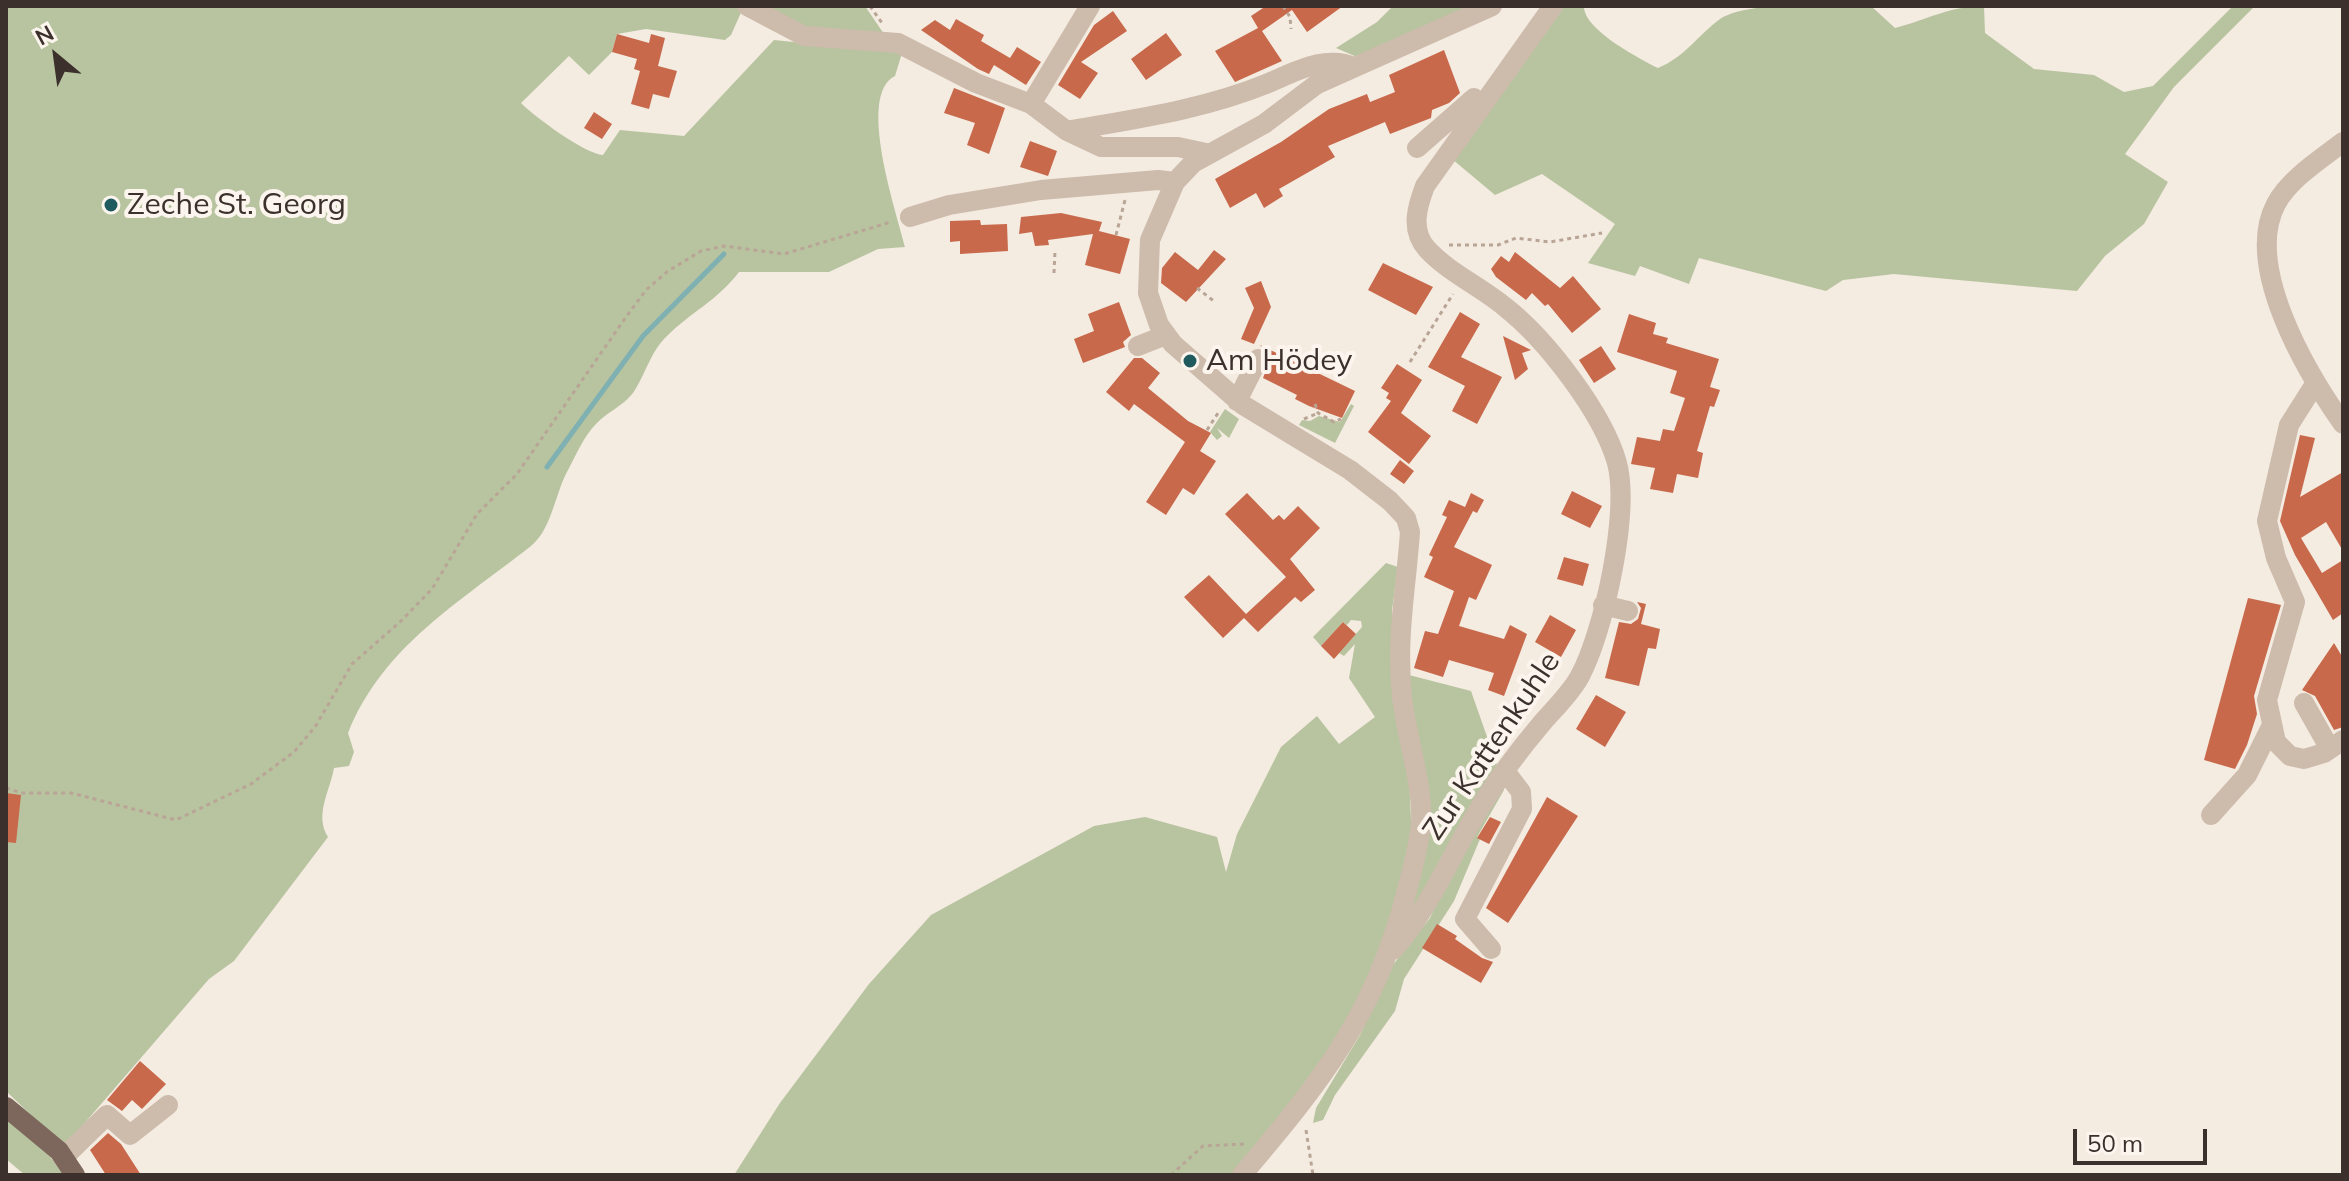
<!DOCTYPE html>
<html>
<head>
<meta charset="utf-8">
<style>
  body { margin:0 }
  #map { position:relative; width:2349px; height:1181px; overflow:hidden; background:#f4ebe1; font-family:Mulish,sans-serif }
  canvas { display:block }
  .frame { position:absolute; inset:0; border:8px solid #3b302b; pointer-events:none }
  .north { position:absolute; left:16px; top:16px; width:80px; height:80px; -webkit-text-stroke:6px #fbf5ee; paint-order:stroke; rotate:331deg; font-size:22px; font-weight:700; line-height:32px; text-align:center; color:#3b302b }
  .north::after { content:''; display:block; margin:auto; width:28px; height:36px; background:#3b302b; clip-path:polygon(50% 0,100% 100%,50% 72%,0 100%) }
  .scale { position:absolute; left:2073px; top:1129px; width:134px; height:36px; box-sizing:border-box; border:4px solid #3b302b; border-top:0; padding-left:10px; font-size:24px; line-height:28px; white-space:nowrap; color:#3b302b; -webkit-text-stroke:6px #fbf5ee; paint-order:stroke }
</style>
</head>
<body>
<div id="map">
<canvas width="2349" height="1181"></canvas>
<div class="frame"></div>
<div class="north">N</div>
<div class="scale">50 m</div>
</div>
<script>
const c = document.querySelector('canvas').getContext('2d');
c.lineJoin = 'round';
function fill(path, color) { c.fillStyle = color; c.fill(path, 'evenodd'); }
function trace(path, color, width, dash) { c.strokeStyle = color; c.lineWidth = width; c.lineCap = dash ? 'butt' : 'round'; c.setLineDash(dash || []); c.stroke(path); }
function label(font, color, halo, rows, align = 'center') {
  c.font = font + ' Mulish,sans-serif'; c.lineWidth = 8; c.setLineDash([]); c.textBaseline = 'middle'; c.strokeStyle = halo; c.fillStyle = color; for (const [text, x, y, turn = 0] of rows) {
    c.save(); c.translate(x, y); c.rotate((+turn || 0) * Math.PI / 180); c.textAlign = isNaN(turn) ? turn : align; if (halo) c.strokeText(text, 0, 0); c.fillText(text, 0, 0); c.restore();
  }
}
fill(new Path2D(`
  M 6,6 L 743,8 L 731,35 L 725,40 L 646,29 L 617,34 L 612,52 L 589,75 L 569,56 L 521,103 C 535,117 585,154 603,155 L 620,130 L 684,136 L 774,40 L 902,53 L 895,76 C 856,95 897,213 905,247 L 878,249 L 829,272 L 739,272 C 717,301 691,312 667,336 C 650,352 646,374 633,393 C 622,407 608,411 596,424 C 584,436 576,455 568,470 C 555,493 552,529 531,546 C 460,602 383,646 348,733 L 354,752 L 349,766 L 334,768 C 330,791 314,815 328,837 L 234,961 L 209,979 L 64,1147 L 6,1091 Z
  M 756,6 L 865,6 L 884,34 L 825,36 Z
  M 1393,6 L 1483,6 L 1357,57 L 1336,48 L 1377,22 Z
  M 1562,6 L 1584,6 C 1583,29 1638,58 1658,68 C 1685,57 1697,36 1720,19 C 1750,0 1832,6 1871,6 L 1895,28 C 1929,19 1950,6 1984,6 L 1985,33 L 2034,69 L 2094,75 L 2124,92 L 2153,86 L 2233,6 L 2255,6 L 2174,87 L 2125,154 L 2168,182 L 2144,224 L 2105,256 L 2077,291 L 1894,274 L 1843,280 L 1826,291 L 1699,258 L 1689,284 L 1640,266 L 1635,276 L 1588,263 L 1615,224 L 1542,174 L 1495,195 L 1452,159 Z
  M 1351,404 L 1354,406 L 1335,443 L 1299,425 L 1302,420 L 1310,421 L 1319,416 L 1340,422 Z
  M 1225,409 L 1239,419 L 1229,438 L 1217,428 L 1222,436 L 1217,440 L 1210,432 Z
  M 1386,563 L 1398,567 L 1392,610 L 1396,698 L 1409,776 L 1412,840 L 1373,982 L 1293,1104 L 1234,1175 L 734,1175 L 780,1103 L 869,984 L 931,915 L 1094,826 L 1145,817 L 1217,837 L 1226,872 L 1237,834 L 1281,747 L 1317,716 L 1339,744 L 1375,717 L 1349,678 L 1355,644 L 1344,656 L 1339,653 L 1362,627 L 1361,621 L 1351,620 L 1347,625 L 1343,622 L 1321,646 L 1313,637 Z
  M 1409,675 L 1471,691 L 1498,768 L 1408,923 L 1421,868 Z
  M 1503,787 L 1504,790 L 1477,837 L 1480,839 L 1454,901 L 1404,979 L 1395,1011 L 1335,1095 L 1323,1120 L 1313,1123 L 1316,1108 L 1360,1035 L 1392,966 L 1430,918 L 1445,885 Z
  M 6,1115 L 33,1134 L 64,1175 L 25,1175 L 6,1159 Z`), '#b8c4a0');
trace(new Path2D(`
  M 547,467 L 643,336 L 724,254`), '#7fb0b2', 5);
fill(new Path2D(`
  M 1266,6 L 1343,6 L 1307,32 L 1292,10 L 1262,31 L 1282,61 L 1235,82 L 1215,51 L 1258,28 L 1251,16 Z
  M 1113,11 L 1127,31 L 1081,62 L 1098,73 L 1080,99 L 1058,85 L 1094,25 Z
  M 956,19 L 984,35 L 981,41 L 1010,58 L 1017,47 L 1041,62 L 1026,85 L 994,65 L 989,74 L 978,69 L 921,30 L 935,20 L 950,30 Z
  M 1166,33 L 1182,55 L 1146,80 L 1131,59 Z
  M 617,34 L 649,43 L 651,34 L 665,38 L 658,66 L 677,71 L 669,98 L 653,94 L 649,109 L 631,104 L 640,71 L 634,69 L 637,59 L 612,52 Z
  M 1444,50 L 1460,93 L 1449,103 L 1432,110 L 1431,118 L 1390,134 L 1385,122 L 1328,146 L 1335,157 L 1279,189 L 1283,196 L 1264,208 L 1256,193 L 1230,208 L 1215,179 L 1281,142 L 1329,109 L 1367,94 L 1370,102 L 1395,92 L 1389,75 Z
  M 954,88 L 1005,108 L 989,154 L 967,145 L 975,123 L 944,113 Z
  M 594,112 L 612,124 L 602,139 L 584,128 Z
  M 1030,141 L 1057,151 L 1048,176 L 1020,167 Z
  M 1061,213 L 1102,222 L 1099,231 L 1130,239 L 1120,274 L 1085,265 L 1093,234 L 1048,240 L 1049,245 L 1035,246 L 1032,232 L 1019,234 L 1021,217 Z
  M 980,220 L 981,225 L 1007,224 L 1008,251 L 960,254 L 960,241 L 950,242 L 950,221 Z
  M 1214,250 L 1226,259 L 1186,302 L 1161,283 L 1162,268 L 1175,252 L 1198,270 Z
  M 1515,252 L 1560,288 L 1573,276 L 1601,309 L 1572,333 L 1548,304 L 1545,306 L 1532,293 L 1526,300 L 1496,277 L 1491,269 L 1501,256 L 1509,262 Z
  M 1383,263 L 1433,287 L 1416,315 L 1368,290 Z
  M 1261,281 L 1271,307 L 1254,344 L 1241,339 L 1254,308 L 1245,288 Z
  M 1119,302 L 1131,335 L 1123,342 L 1125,347 L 1083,363 L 1074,339 L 1094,331 L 1088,314 Z
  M 1460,312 L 1480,324 L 1461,357 L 1502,377 L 1477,424 L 1452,411 L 1465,386 L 1428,367 Z
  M 1629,314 L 1656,323 L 1653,334 L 1668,338 L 1666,343 L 1719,359 L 1710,387 L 1720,390 L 1714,407 L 1710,406 L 1697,451 L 1703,453 L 1698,478 L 1677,474 L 1673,493 L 1650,489 L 1655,468 L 1631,464 L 1637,437 L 1660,441 L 1663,429 L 1674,431 L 1685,398 L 1670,393 L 1677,371 L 1617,352 Z
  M 1503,336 L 1531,350 L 1522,353 L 1528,369 L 1515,380 Z
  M 1260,345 L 1355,391 L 1342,418 L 1309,406 L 1295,399 L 1297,395 L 1263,378 L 1271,357 Z
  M 1601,346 L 1616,369 L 1594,383 L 1579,360 Z
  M 1134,358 L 1142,358 L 1160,373 L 1148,388 L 1188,421 L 1211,433 L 1200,451 L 1216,461 L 1194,495 L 1183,488 L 1166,515 L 1146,502 L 1185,442 L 1134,404 L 1129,411 L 1106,392 Z
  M 1397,364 L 1422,380 L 1401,413 L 1431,436 L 1409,464 L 1368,432 L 1391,401 L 1386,398 L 1389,393 L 1381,388 Z
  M 2300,435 L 2315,438 L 2300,497 L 2343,472 L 2343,551 L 2326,522 L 2301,538 L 2322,573 L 2343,560 L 2343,613 L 2333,620 L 2295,555 L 2280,521 Z
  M 1400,460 L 1414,471 L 1404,484 L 1390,474 Z
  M 1572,491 L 1602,506 L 1590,528 L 1561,514 Z
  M 1247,493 L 1273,520 L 1279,515 L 1284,520 L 1298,506 L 1320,528 L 1290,559 L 1315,590 L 1301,602 L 1295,597 L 1258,632 L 1244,618 L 1223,638 L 1184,597 L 1209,575 L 1246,614 L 1286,577 L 1225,514 Z
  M 1471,493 L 1484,500 L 1477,513 L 1473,511 L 1454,547 L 1492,565 L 1476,600 L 1469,597 L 1459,626 L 1504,639 L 1510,625 L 1527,634 L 1504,696 L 1488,690 L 1494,673 L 1449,660 L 1443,677 L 1414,668 L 1425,631 L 1438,634 L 1454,591 L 1424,577 L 1433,557 L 1429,555 L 1447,517 L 1442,515 L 1449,500 L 1465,507 Z
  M 1564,557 L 1589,564 L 1583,586 L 1557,579 Z
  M 2248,598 L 2281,605 L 2254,696 L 2257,714 L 2247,745 L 2235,769 L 2204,760 Z
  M 1637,602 L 1646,604 L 1641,624 L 1660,629 L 1656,649 L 1648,648 L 1639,686 L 1605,678 L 1619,622 L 1631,624 L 1638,619 L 1641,608 Z
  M 1550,615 L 1576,630 L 1561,657 L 1535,642 Z
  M 1343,622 L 1356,634 L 1334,659 L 1321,646 Z
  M 2334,643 L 2343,658 L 2343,727 L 2334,730 L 2315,696 L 2302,690 Z
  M 1596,695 L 1626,712 L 1605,747 L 1576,729 Z
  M 6,793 L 21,795 L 16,843 L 6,842 Z
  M 1547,797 L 1578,816 L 1508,923 L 1486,908 Z
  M 1490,817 L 1501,822 L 1489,844 L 1477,838 Z
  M 1437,924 L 1457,936 L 1455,939 L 1482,958 L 1493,962 L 1481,983 L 1422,948 Z
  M 140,1061 L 166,1084 L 142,1109 L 132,1100 L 122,1111 L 107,1100 Z
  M 108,1133 L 121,1144 L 141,1175 L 106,1175 L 90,1150 Z`), '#c8694b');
trace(new Path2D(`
  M 870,6 L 882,23
  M 1283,6 L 1290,17 L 1291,29
  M 1116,235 L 1125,200
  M 1449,245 L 1498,245 L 1516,238 L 1550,242 L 1602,233
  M 1054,273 L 1055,251
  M 1197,288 L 1215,302
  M 1410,362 L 1453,294
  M 1315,404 L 1318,413 L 1334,422 L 1341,419
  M 1304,419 L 1318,413
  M 1207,430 L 1220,410
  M 6,788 L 22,793 L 71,793 L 176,820 L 251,784 L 294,752 L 315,727 L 352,664 L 400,622 L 432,589 L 477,514 L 517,474 L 626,317 L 646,290 L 668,271 L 701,251 L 724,246 L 784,254 L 891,222
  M 1306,1130 L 1313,1175
  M 1171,1175 L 1203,1146 L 1244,1144`), '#b9a596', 3, [4, 4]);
trace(new Path2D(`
  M 747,6 L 804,36 L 898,43 L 976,83 L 1031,104 L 1067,131 L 1101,147 L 1178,147 L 1206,153
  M 1031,104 L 1090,6
  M 1067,131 C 1134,119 1202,110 1266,84 C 1293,73 1325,54 1354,67
  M 2343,142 C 2321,159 2289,179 2276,204 C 2243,266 2307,373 2343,424
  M 1417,148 L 1474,98
  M 910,217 L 949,205 L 1041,190 L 1158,180 L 1175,182
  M 1138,346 L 1166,335
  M 2315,384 L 2289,425 L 2267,521 L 2276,558 L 2295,602 L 2267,700 L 2276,742 L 2290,756 L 2304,759 L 2324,753 L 2343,740
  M 1237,401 L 1258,359
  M 1603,605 L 1628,611
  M 2304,703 L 2330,749
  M 2211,815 L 2247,775 L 2271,727
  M 1491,949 L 1465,919 L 1522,809 L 1521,792 L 1505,771
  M 1393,950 C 1431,907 1451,854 1481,806 C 1499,777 1520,749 1542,723 C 1555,708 1571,693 1580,676 C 1604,631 1630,512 1617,463 C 1603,413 1546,339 1505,307 C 1481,287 1448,272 1427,249 C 1410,230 1417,207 1425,186 L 1553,6
  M 63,1158 L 107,1115 L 130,1135 L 168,1105
  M 1242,1175 C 1321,1082 1375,1015 1406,894 C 1412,871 1419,847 1421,823 C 1423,782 1406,737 1402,696 C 1396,636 1406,590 1410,532 L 1406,518 L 1390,501 L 1350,470 L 1243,405 L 1173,344 L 1159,325 L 1148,293 L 1150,240 L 1175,182 L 1193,163 L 1264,124 L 1317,84 L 1492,6`), '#cdbbac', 20);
trace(new Path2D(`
  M 6,1107 L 59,1151 L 75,1175`), '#7d675c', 20);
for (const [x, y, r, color] of [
  [111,205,8,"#1f5a5e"],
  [1190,361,8,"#1f5a5e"]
]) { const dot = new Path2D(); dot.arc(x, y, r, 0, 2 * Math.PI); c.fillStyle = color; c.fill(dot); trace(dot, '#fbf5ee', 3); }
label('30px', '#3b302b', '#fbf5ee', [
  ["Zeche St. Georg",127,205],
  ["Am Hödey",1206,361]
], 'left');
label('30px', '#3b302b', '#fbf5ee', [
  ["Zur Kattenkuhle",1492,746,-56]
]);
</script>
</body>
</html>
